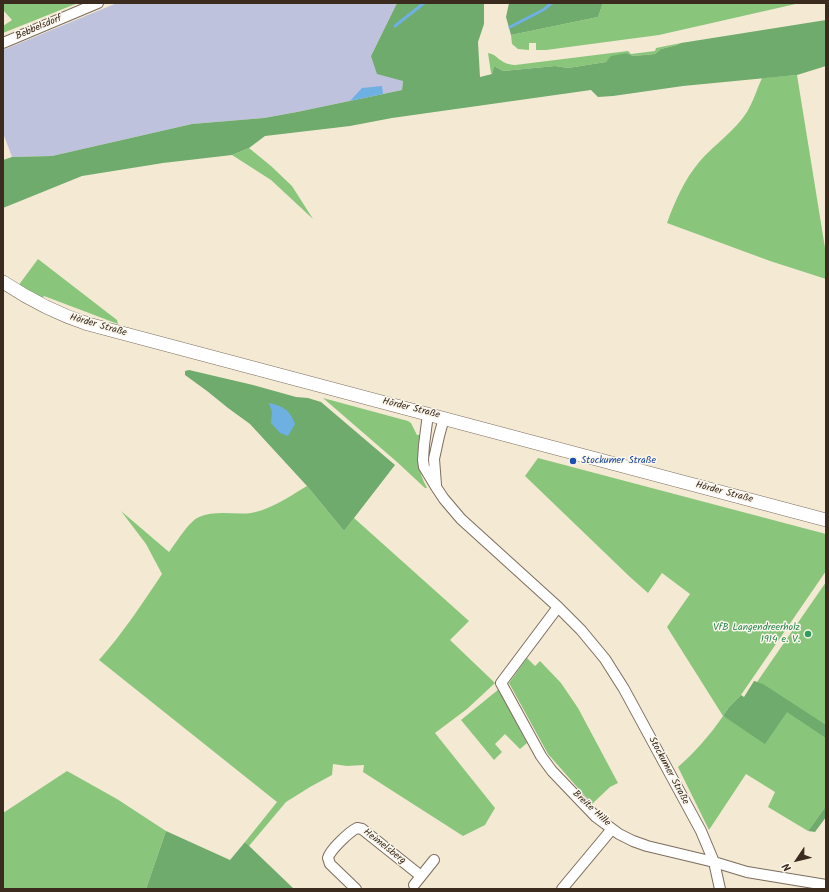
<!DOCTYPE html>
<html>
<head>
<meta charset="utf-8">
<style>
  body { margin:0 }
  #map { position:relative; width:829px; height:892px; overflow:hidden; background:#f4ead4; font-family:Kalam,sans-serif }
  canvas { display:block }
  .frame { position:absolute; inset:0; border:4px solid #3b2a1e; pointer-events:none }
  .north { position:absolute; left:777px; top:840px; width:40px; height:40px; -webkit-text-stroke:3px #fbf7ec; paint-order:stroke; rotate:235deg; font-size:11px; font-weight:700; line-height:16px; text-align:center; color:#3b2a1e }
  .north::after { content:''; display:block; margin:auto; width:14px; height:18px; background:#3b2a1e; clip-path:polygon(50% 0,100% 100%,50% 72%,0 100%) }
</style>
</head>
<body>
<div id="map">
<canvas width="829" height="892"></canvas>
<div class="frame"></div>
<div class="north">N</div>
</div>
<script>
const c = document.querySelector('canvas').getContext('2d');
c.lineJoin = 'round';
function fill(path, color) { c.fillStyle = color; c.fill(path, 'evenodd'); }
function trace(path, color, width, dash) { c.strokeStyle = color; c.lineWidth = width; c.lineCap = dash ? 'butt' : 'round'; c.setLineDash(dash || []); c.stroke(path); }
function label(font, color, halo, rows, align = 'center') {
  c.font = font + ' Kalam,sans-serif'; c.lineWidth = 3; c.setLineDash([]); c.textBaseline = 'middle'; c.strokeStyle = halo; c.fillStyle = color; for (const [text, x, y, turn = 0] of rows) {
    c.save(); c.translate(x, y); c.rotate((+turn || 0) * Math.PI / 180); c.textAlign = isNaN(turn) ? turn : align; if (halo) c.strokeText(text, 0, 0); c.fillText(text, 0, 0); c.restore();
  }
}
fill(new Path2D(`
  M 117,3 L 397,3 L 371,56 L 403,81 L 402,90 L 297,112 L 264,118 L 192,124 L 52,156 L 12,157 L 3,133 L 3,50 Z`), '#bfc2dd');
fill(new Path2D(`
  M 3,3 L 78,3 L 3,33 L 3,26 L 12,20 L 3,10 Z
  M 603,3 L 800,3 L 659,35 L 546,50 L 536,50 L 536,43 L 529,43 L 529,50 L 518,49 L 512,44 L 511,35 L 598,17 Z
  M 681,43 L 677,45 L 661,49 L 655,54 L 633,56 L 627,53 L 606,62 L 568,68 L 555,66 L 503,71 L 494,66 L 492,74 L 491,73 L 488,53 C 499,55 499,64 515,65 L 628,51 L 631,54 L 655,51 L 656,48 Z
  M 797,75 L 826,254 L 826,279 L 770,261 L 667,223 C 675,201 684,180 700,161 C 715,144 735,131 747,112 C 753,102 757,89 762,78 Z
  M 249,148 L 271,166 L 292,186 L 313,219 L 271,180 L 232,155 Z
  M 38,259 L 117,320 L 118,324 L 44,296 L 41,300 L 18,286 Z
  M 323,398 L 408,421 L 411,423 L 417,435 L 420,435 C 418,454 417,471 427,488 L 425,488 L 397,462 Z
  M 538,458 L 826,534 L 826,571 L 741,695 L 729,707 L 723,716 L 766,743 L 754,681 L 757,682 L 826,582 L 826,806 L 808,831 L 768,807 L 775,792 L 746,774 L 709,830 L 678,767 C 695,752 710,735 723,716 L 667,627 L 690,594 L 662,573 L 648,593 L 630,577 L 525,476 Z
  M 307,486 L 344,531 L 354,518 L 469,621 L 450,640 L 495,683 L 467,709 L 435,733 L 495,808 L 485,825 L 463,836 L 363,772 L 364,765 L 347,766 L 333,764 L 332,775 L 310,787 L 286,802 L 249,846 L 245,842 L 277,802 L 99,660 C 123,633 142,604 162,574 L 146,544 L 121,511 L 169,552 C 176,543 189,521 199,517 C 215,510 235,515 251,513 C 270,510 292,495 307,486 Z
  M 527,658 L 535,666 L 540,661 L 561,683 L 578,708 L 618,783 L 610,787 L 592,804 L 548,754 L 509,683 Z
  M 499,689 L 527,743 L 520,749 L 505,734 L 495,744 L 502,752 L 494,760 L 461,720 Z
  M 67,771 L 117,799 L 166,831 L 146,889 L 3,889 L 3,813 Z`), '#89c67c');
fill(new Path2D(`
  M 397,3 L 484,3 L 484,24 L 478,42 L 480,77 L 492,74 L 494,66 L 503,71 L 555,66 L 568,68 L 606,62 L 611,56 L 627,53 L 633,56 L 655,54 L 661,49 L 677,45 L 681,43 L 826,20 L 826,66 L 797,75 L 683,86 L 613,96 L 598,97 L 591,90 L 392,118 L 350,126 L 265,136 L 249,148 L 232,155 L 163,163 L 82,176 L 3,208 L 3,160 L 12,157 L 52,156 L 192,124 L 264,118 L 297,112 L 402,90 L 403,81 L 377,74 L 371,56 Z
  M 509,3 L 603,3 L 598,17 L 511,35 L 506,17 Z
  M 189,370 L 253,385 L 296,397 L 308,398 L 321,402 L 395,465 L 344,531 L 307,486 L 250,424 L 228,408 L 207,391 L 185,375 L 185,371 Z
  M 754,681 L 763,684 L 826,725 L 826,738 L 787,712 L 765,744 L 723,716 L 729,707 L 741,695 L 744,697 Z
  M 826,806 L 826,817 L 815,832 L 808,831 Z
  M 166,831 L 230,860 L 245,842 L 294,889 L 146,889 Z`), '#6eab6c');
fill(new Path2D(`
  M 382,86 L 383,94 L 350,101 L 362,88 Z
  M 269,403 C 283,406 290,410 295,424 L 288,436 L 280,433 L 271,423 L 272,412 Z`), '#6fb0e3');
trace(new Path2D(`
  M 395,26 L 424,3
  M 510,27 L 543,10 L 552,3`), '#6fb0e3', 3);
const minor = new Path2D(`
  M 3,43 L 98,3
  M 428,414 L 424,445 L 423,460 L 424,467 L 436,487 L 444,499 L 461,519 L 558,607 L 581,630 L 605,659 L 624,689 L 701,831 L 714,862 L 720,889
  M 436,485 L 434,459 L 439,436 L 444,418
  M 558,607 L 501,683 L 541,756 L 552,771 L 596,817 L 619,834 L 633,841 L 647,846 L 714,862 L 747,872 L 826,885
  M 414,885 L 434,860
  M 356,889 L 330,864 L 328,858 C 330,850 349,832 357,828 L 362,829 L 421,876
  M 562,889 L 612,829`);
const major = new Path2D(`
  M 3,282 C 30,300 57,314 88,324 L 826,520`);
trace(minor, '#7c6d5e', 12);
trace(major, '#7c6d5e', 14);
trace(minor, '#fff', 10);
trace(major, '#fff', 13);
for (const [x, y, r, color] of [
  [573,461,4,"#1a4fb4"],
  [808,634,4,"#2e9e5b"]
]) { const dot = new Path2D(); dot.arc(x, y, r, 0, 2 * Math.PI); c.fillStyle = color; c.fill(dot); trace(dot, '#fbf7ec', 1.5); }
label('10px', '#3b2a1e', '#fbf7ec', [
  ["Bebbelsdorf",39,28,-23],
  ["Hörder Straße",98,326,16],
  ["Hörder Straße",411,409,14],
  ["Hörder Straße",724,493,15],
  ["Stockumer Straße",668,771,62],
  ["Breite Hille",591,809,43],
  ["Heimelsberg",384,847,38]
]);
label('10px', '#164399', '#fbf7ec', [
  ["Stockumer Straße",581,461]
], 'left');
label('10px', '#27864d', '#fbf7ec', [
  ["VfB Langendreerholz",800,628],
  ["1914 e. V.",800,640]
], 'right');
</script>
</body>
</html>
